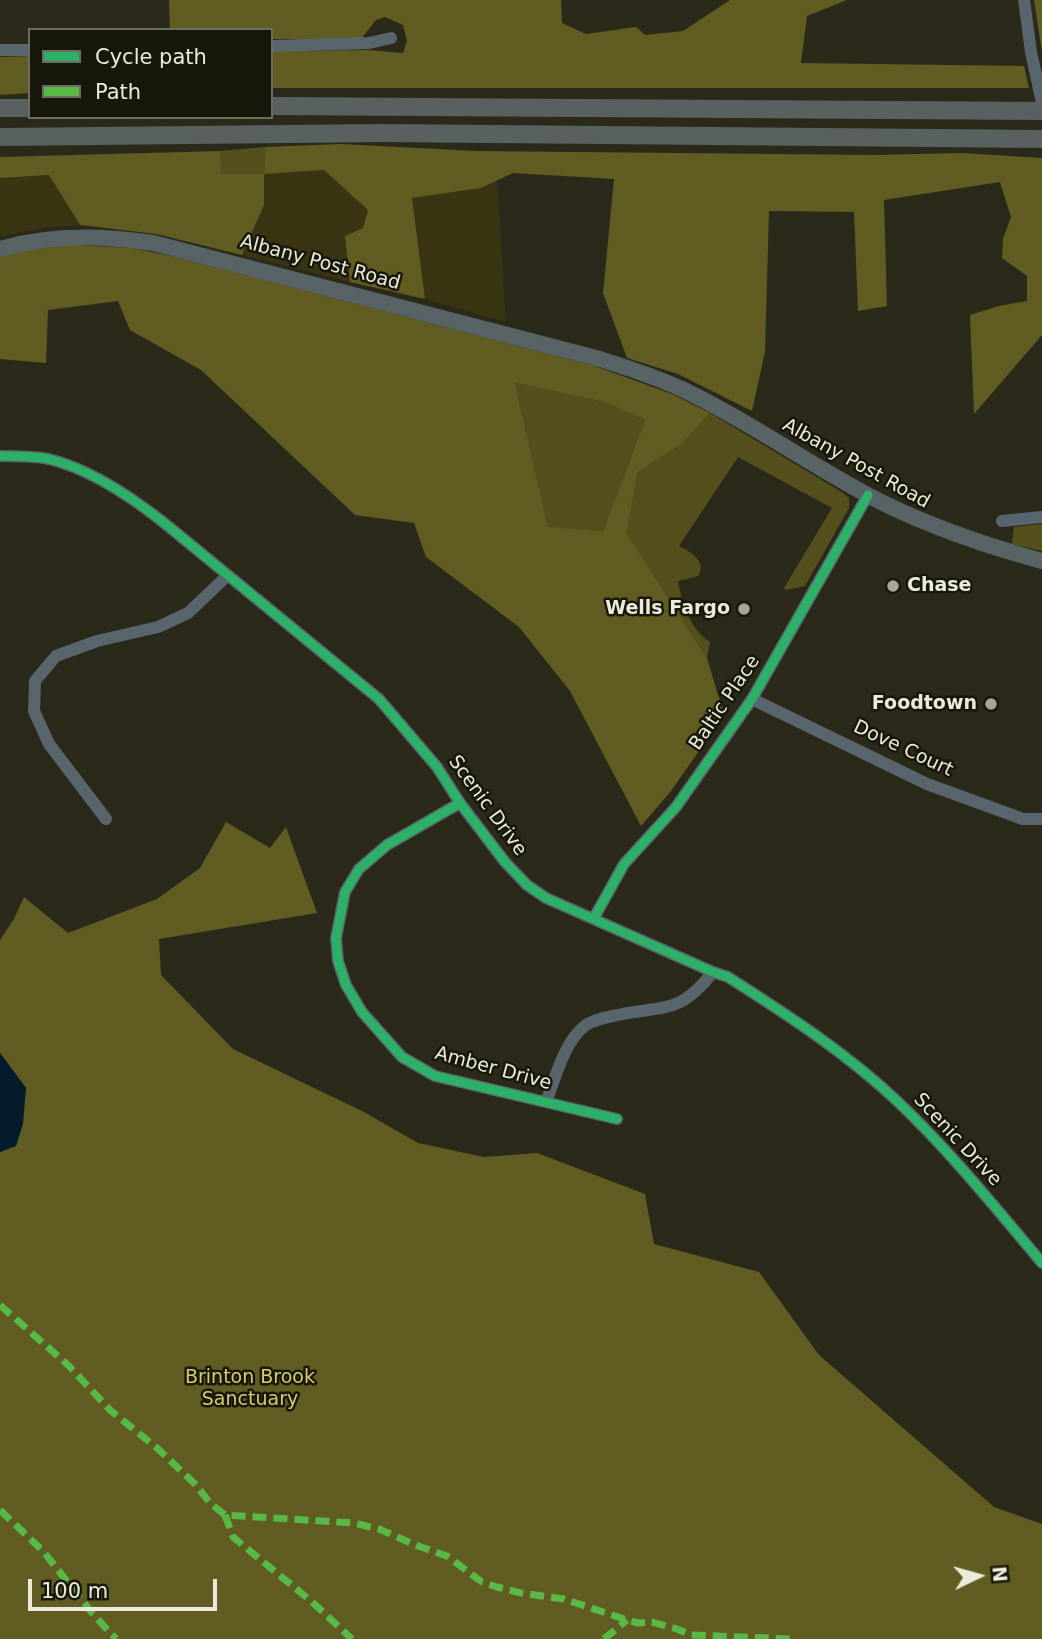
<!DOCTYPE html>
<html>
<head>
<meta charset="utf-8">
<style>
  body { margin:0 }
  #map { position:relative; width:1042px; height:1639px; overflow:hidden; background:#2b2a1a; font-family:"DejaVu Sans",sans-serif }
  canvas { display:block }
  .legend { position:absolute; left:28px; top:28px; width:245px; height:91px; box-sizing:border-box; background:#18170b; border:2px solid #6d6c5e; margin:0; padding:9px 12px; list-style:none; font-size:21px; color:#ecebda }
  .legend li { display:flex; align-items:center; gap:14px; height:35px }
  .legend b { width:35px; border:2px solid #6d6c5e }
  .north { position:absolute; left:944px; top:1541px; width:70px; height:70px; -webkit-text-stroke:5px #18170b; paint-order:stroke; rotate:85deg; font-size:19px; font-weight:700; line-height:28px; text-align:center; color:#ecebda }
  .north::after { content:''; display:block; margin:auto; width:24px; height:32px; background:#ecebda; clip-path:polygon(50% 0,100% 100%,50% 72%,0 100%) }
  .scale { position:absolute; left:28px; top:1579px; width:189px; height:32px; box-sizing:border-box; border:4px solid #ecebda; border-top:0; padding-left:9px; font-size:21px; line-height:24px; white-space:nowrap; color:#ecebda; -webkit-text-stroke:5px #18170b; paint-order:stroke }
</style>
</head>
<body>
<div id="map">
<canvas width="1042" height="1639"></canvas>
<ul class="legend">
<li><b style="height:9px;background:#2db169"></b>Cycle path</li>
<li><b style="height:9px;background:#58b947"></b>Path</li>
</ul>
<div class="north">N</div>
<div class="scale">100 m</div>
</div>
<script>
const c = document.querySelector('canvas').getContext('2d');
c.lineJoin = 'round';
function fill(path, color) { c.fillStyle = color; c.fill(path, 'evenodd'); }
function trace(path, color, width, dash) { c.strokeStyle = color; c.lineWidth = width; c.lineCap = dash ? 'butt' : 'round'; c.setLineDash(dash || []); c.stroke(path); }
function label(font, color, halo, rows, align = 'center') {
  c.font = font + ' "DejaVu Sans",sans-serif'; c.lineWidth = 5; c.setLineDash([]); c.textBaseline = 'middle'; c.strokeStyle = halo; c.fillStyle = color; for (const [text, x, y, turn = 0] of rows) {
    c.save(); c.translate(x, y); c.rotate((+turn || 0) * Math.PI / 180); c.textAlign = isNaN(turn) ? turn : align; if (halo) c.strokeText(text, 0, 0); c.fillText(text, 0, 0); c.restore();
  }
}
fill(new Path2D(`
  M 325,170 L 368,210 L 363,228 L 345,236 L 350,282 L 242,255 L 264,205 L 264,174 Z
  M 49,175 L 80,225 L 43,228 L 0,236 L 0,178 Z
  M 497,181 L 506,322 L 425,299 L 412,198 L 481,188 Z`), '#393513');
fill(new Path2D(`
  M 265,147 L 264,174 L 220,174 L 220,151 Z
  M 515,383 L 604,402 L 645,420 L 603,531 L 548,528 Z
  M 710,413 L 840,491 L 849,498 L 849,508 L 805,586 L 786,590 L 784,588 L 832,508 L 738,457 L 679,546 C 691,552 707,561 698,576 L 678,581 C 682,604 690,629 710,642 L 707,658 L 625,533 L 638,472 L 682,444 Z
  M 1042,524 L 1042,551 L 1012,544 L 1014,527 Z`), '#554f1d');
fill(new Path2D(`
  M 169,0 L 561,0 L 562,23 L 586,34 L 636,27 L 645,35 L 683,31 L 730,0 L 847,0 L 807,16 L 801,63 L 1024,66 L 1029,88 L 271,88 L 271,51 L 369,50 L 403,53 L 407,41 L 403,25 L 385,17 L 376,20 L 362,38 L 351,39 L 271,39 L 271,30 L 170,30 Z
  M 1034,0 L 1042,0 L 1042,52 Z
  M 30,56 L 30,93 L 0,95 L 0,57 Z
  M 340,144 L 477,151 L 875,155 L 962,153 L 1042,158 L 1042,335 L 974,414 L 970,315 L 999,306 L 1027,301 L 1027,276 L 1002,258 L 1003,239 L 1011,217 L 1000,182 L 884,200 L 887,306 L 858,311 L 854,212 L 769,211 L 765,352 L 752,411 L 678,374 L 627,358 L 603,293 L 614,179 L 513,173 L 481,188 L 412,198 L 425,299 L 350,282 L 345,236 L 363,228 L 368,210 L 324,170 L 264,174 L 264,205 L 242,255 L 156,234 L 80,225 L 49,175 L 0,178 L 0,157 L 220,151 L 221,174 L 264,174 L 265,147 Z
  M 74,245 L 132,248 L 176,257 L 595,366 L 672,394 L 710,413 L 682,444 L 638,472 L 626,533 L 707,658 L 724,715 L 671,791 L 641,826 L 570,691 L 519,627 L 426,557 L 414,523 L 355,515 L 201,370 L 130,330 L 118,301 L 48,310 L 46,363 L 0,359 L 0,257 L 24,250 ZM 515,383 L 604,402 L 645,420 L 603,531 L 548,527 Z
  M 226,822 L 270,848 L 286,827 L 317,913 L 159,939 L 161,975 L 233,1049 L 364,1112 L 418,1143 L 484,1157 L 537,1153 L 645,1194 L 654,1244 L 759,1272 L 819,1355 L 994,1507 L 1042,1524 L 1042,1639 L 0,1639 L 0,1152 L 16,1145 L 26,1088 L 0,1053 L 0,940 L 14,919 L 24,897 L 68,933 L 157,899 L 200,868 Z`), '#615c22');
fill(new Path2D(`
  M 0,1053 L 26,1088 L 23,1124 L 16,1146 L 0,1152 Z`), '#041b2c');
trace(new Path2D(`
  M 1024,0 L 1031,52 L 1042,103
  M 271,46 L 369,43 L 391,38
  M 0,50 L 30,50
  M 0,456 C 15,456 34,456 49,459 C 90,469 130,496 163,522 L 379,699 L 437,767 L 460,803 L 505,862 L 527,885 L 546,898 L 713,972 L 728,977 C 786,1014 845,1052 896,1100 C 949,1150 995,1207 1042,1263
  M 1002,521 L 1042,517
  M 752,699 L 927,784 L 1023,819 L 1042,819
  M 460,803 L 387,845 L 359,869 L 345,892 L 336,938 L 338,961 L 346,985 L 362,1012 L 402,1057 L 435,1076 L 617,1119
  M 106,819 L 49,744 L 34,711 L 35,681 L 56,656 L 97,641 L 158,627 L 188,613 L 228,575
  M 594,918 L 624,864 L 676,807 L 752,699 L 868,495
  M 546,1102 C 556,1077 564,1041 586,1025 C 595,1019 607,1017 618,1015 C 665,1005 679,1015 713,972`), '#59656c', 12);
trace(new Path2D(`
  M 0,249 C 50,234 102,235 153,243 L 600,359 C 628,368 657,377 684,390 C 753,423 815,469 883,503 C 934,528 987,546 1042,561`), '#586366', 16);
trace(new Path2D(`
  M 271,106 L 1042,111
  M 0,108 L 30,108
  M 0,137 L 383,133 L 1042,139`), '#596060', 18);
trace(new Path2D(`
  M 0,1305 L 69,1366 L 110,1410 L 157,1448 L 194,1483 L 211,1504 L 225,1515 L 354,1523 L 379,1529 L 418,1546 L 447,1556 L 482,1582 L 497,1587 L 521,1593 L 564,1599 L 627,1620 L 638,1623 L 652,1622 L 677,1629 L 691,1635 L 791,1639
  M 0,1510 L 43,1551 L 93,1614 L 116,1639
  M 225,1515 L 233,1537 L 311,1601 L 352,1639
  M 604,1639 L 627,1620`), '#58b947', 7, [14, 7]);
trace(new Path2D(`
  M 0,456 C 15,456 34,456 49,459 C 90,469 130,496 163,522 L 379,699 L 437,767 L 460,803 L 505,862 L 527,885 L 546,898 L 713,972 L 728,977 C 786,1014 845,1052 896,1100 C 949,1150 995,1207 1042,1263
  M 460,803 L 387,845 L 359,869 L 345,892 L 336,938 L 338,961 L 346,985 L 362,1012 L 402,1057 L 435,1076 L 617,1119
  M 594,918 L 624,864 L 676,807 L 752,699 L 868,495`), '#2db169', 9);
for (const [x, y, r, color] of [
  [893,586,7,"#a8a797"],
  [744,609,7,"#a8a797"],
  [991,704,7,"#a8a797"]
]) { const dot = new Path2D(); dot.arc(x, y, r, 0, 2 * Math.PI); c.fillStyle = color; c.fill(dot); trace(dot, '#18170b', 2.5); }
label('19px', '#ecebda', '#18170b', [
  ["Albany Post Road",320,263,15],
  ["Albany Post Road",856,464,29],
  ["Baltic Place",725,703,-56],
  ["Dove Court",903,749,25],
  ["Scenic Drive",487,806,54],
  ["Amber Drive",493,1069,15],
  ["Scenic Drive",957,1140,47]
]);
label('bold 19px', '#ecebda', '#18170b', [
  ["Chase",907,586,"left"],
  ["Wells Fargo",730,609],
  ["Foodtown",977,704]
], 'right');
label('19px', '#d5cc6e', '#18170b', [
  ["Brinton Brook",250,1378],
  ["Sanctuary",250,1400]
]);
</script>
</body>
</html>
